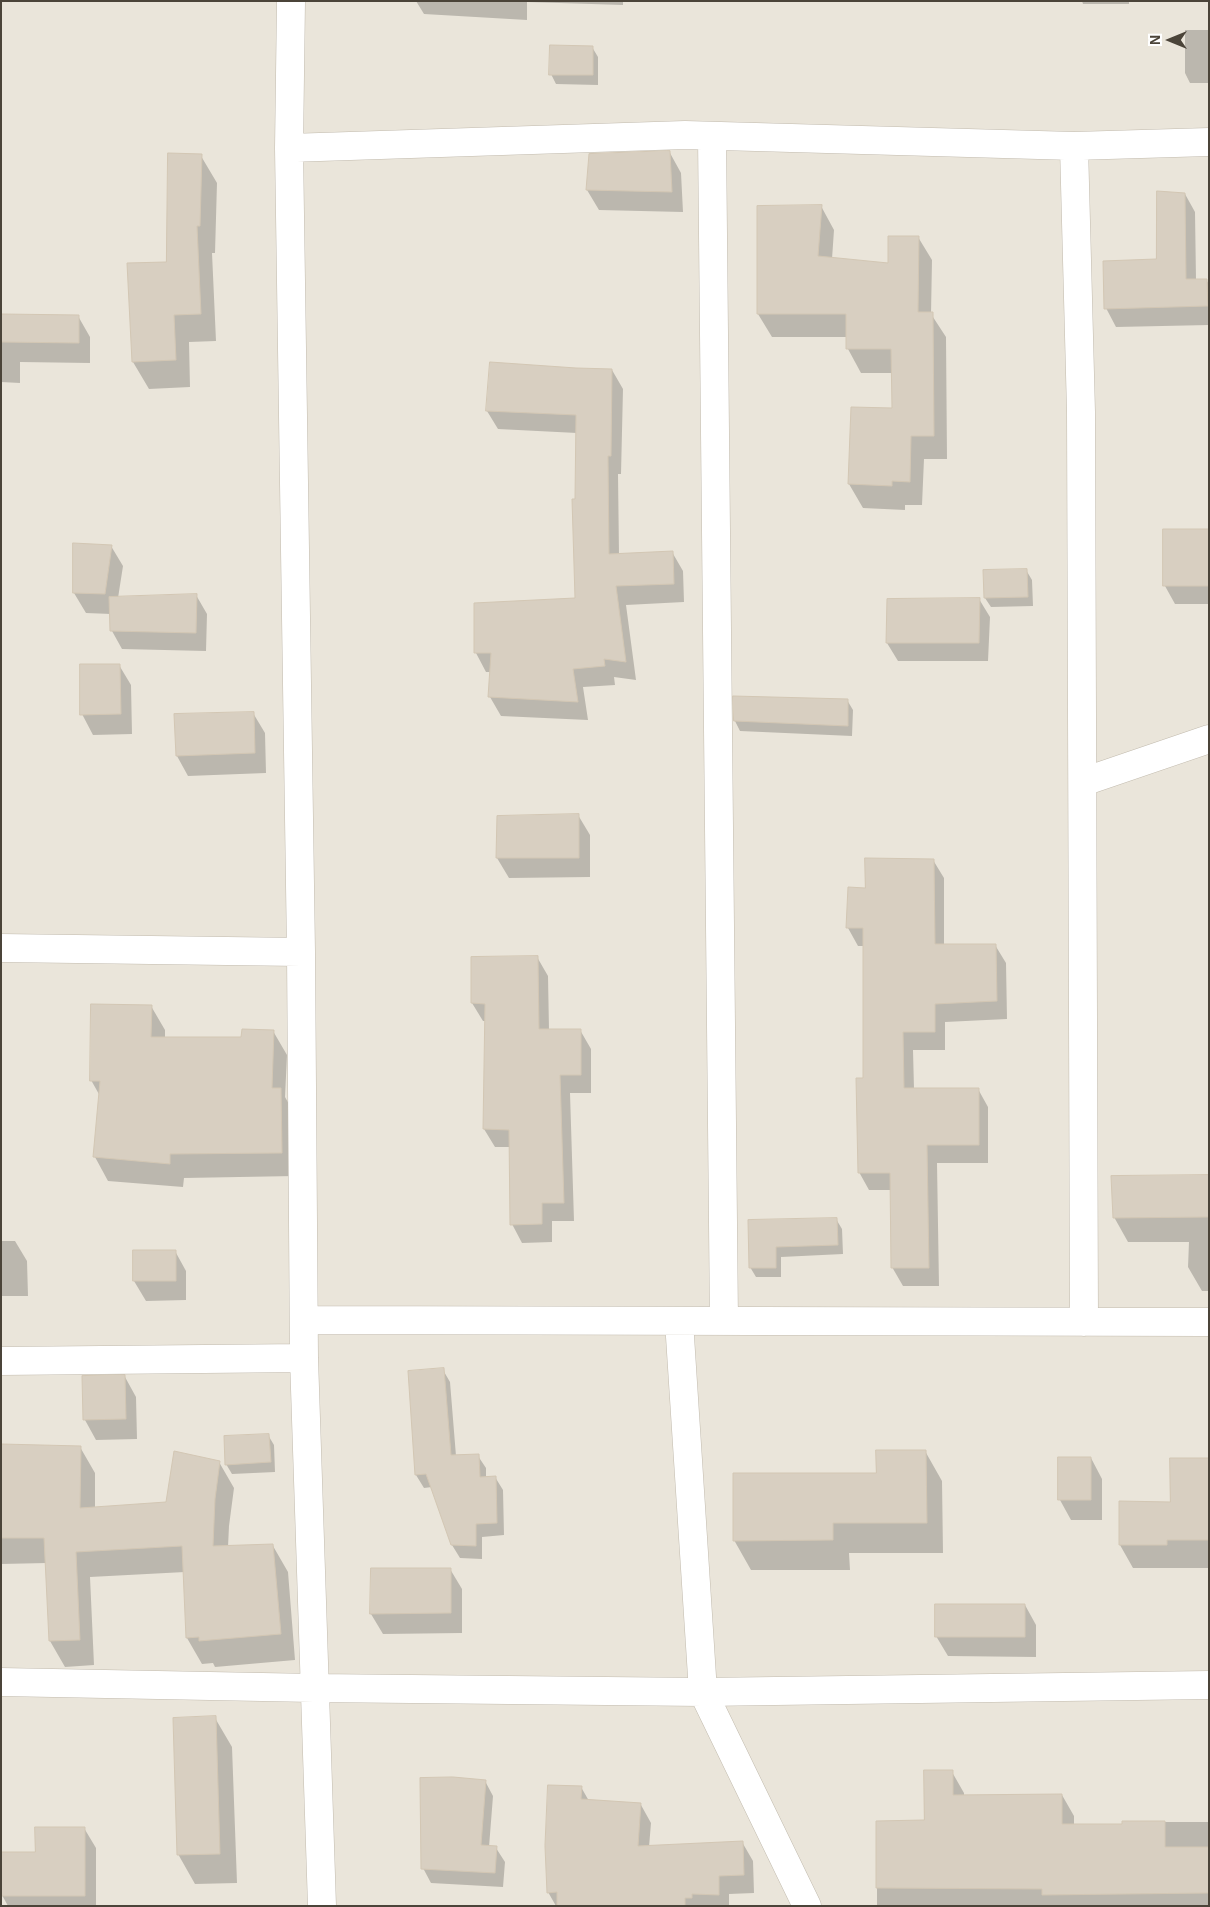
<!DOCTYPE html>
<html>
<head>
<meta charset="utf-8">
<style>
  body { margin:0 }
  #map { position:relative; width:1210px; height:1907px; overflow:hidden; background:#f6f3ec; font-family:Arial,sans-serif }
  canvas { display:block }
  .frame { position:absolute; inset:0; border:2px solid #4b4439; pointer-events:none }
  .north { position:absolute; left:1145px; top:15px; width:50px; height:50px; -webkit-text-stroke:4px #fff; paint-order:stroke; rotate:270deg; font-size:14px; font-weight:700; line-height:20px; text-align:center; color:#4b4439 }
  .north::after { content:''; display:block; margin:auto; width:18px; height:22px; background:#4b4439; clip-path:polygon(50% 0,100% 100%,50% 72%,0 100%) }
</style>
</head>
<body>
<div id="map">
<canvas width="1210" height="1907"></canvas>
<div class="frame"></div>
<div class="north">N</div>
</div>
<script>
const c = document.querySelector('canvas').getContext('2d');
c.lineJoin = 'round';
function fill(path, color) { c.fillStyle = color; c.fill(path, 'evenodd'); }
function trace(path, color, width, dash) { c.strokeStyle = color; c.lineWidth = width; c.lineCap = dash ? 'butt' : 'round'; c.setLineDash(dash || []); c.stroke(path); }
fill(new Path2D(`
  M 1,1 L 1209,1 L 1209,1906 L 1,1906 Z`), '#eae5da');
fill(new Path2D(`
  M 416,1 L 623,1 L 623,5 L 527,2 L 527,20 L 424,14 Z
  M 1082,1 L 1129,1 L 1129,4 L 1083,4 Z
  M 1185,30 L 1209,30 L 1209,83 L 1190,83 L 1185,73 Z
  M 592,47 L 598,57 L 598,85 L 556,84 L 551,74 Z
  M 670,153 L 681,173 L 683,212 L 599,210 L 587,190 Z
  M 201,156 L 217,183 L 215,253 L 212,253 L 216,341 L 189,342 L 190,387 L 149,389 L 133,362 L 167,263 Z
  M 1185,194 L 1195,212 L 1196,280 L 1206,280 L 1209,284 L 1209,325 L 1116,327 L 1106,308 L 1157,261 Z
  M 821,206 L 834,230 L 832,259 L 889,264 L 918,237 L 932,260 L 931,314 L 946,337 L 947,459 L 924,459 L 922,505 L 905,505 L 905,510 L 863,508 L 849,484 L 893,410 L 893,373 L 861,373 L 848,349 L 848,337 L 772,337 L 758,314 Z
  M 1,315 L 78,316 L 90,337 L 90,363 L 20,362 L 20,383 L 1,382 Z
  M 576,369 L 612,370 L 623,389 L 621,474 L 618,474 L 619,555 L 672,552 L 683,571 L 684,602 L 626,605 L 636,680 L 614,677 L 615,685 L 583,687 L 588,720 L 501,716 L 490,697 L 491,672 L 486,672 L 476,653 L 576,599 L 577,433 L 498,429 L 487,411 Z
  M 1209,530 L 1209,604 L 1175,604 L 1165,586 Z
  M 74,544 L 111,546 L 123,566 L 118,598 L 196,595 L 207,614 L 206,651 L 122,649 L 112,631 L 111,614 L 86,613 L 74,593 Z
  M 1026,570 L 1032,580 L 1033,606 L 991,607 L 985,598 Z
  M 979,599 L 990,617 L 988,661 L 898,661 L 887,643 L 888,600 Z
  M 119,665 L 131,685 L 132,734 L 93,735 L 82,714 Z
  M 847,700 L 853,710 L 852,736 L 740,731 L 735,721 Z
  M 253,713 L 265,733 L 266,773 L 188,776 L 177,756 Z
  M 578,815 L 590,835 L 590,877 L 509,878 L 497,858 Z
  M 933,860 L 944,878 L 944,945 L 995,945 L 1006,963 L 1007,1019 L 945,1022 L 945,1050 L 913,1050 L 914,1089 L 978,1089 L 988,1107 L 988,1163 L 937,1163 L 939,1286 L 903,1286 L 892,1267 L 891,1190 L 869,1190 L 859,1172 L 864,1079 L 864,946 L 858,946 L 848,928 L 866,889 Z
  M 537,957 L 548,976 L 549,1030 L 580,1030 L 591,1049 L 591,1093 L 570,1093 L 574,1221 L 552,1221 L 552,1242 L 522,1243 L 512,1224 L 511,1147 L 495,1147 L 484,1129 L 486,1021 L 483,1021 L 472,1003 Z
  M 151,1006 L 165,1030 L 165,1038 L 242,1038 L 273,1031 L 287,1055 L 285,1097 L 294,1113 L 295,1176 L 184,1178 L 183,1187 L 108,1181 L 95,1157 L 100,1096 L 91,1080 Z
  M 1209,1176 L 1209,1291 L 1202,1291 L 1188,1267 L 1189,1242 L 1128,1242 L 1114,1217 Z
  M 836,1219 L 842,1229 L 843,1254 L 781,1257 L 781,1277 L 756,1277 L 750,1267 L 749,1221 Z
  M 1,1241 L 15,1241 L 27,1261 L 28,1296 L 1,1296 Z
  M 175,1251 L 186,1271 L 186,1300 L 146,1301 L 134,1281 Z
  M 443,1370 L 450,1382 L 456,1456 L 478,1456 L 486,1468 L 486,1478 L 495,1477 L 503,1490 L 504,1535 L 482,1537 L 482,1559 L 460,1558 L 452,1545 L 432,1487 L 424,1488 L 416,1475 Z
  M 125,1377 L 136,1397 L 137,1439 L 96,1440 L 85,1420 Z
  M 268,1435 L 274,1445 L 275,1472 L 232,1474 L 226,1464 Z
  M 1,1445 L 80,1447 L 95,1473 L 95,1508 L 167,1503 L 219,1462 L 234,1488 L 229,1526 L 228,1547 L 273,1546 L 288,1572 L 295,1660 L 215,1667 L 213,1663 L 202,1664 L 187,1638 L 185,1572 L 90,1577 L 94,1665 L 65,1667 L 50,1641 L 47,1563 L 1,1564 Z
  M 925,1451 L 942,1481 L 943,1553 L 849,1553 L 850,1570 L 751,1570 L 734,1540 Z
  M 1091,1458 L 1102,1479 L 1102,1520 L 1071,1520 L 1060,1500 Z
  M 1209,1459 L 1209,1568 L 1133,1568 L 1120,1545 L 1120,1503 L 1171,1503 Z
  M 450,1569 L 462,1589 L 462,1633 L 383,1634 L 371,1614 Z
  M 1025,1605 L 1036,1625 L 1036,1657 L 948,1656 L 936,1636 Z
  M 215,1718 L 232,1747 L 237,1883 L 195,1884 L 178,1854 Z
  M 952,1772 L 964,1793 L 964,1796 L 1062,1795 L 1074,1816 L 1074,1825 L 1124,1825 L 1124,1822 L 1209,1822 L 1209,1906 L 877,1906 L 877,1822 L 925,1821 Z
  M 485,1781 L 493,1796 L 489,1847 L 496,1848 L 505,1862 L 503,1887 L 431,1883 L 423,1868 Z
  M 581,1787 L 589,1801 L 641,1805 L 651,1823 L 649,1847 L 742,1842 L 753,1861 L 754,1893 L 729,1894 L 729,1906 L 556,1906 L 548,1892 Z
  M 84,1828 L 96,1848 L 96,1906 L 8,1906 L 2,1895 L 36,1853 Z`), '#0003');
const building = new Path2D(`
  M 550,45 L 593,46 L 593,75 L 549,75 Z
  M 670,151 L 672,192 L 586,190 L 589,154 Z
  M 168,153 L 202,154 L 200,226 L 197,226 L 201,314 L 174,315 L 176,360 L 132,362 L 127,263 L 166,262 Z
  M 1157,191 L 1185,193 L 1186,279 L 1207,279 L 1208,306 L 1104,309 L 1103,261 L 1156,259 Z
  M 822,205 L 818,256 L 888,263 L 888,236 L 919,236 L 918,312 L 933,312 L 934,436 L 911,436 L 910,482 L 892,481 L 892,486 L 848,484 L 851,407 L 892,408 L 891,349 L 846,349 L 846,314 L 757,314 L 757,206 Z
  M 1,314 L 79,315 L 79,343 L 1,342 Z
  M 490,362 L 576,368 L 612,369 L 611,456 L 608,456 L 609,554 L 673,551 L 674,584 L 616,586 L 626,662 L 604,659 L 605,666 L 573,669 L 578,702 L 488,697 L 491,653 L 474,653 L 474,603 L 575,598 L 572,499 L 575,499 L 576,415 L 486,411 Z
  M 1163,529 L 1209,529 L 1209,586 L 1163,586 Z
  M 73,543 L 112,545 L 105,594 L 73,593 Z
  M 1027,569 L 1028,597 L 984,598 L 983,570 Z
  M 197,594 L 196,633 L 110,631 L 109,597 Z
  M 980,598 L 979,643 L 886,643 L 887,599 Z
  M 80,664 L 120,664 L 121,714 L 80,715 Z
  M 733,696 L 848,699 L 848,726 L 734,721 Z
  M 254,712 L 255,753 L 176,756 L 174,714 Z
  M 579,814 L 579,858 L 496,858 L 497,816 Z
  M 865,858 L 934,859 L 935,944 L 996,944 L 997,1001 L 935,1004 L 935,1032 L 903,1032 L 904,1088 L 979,1088 L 979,1145 L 927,1145 L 929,1268 L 891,1268 L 890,1173 L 858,1173 L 856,1078 L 863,1078 L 863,928 L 846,928 L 848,887 L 865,888 Z
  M 538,956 L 539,1029 L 581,1029 L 581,1075 L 560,1075 L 564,1203 L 542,1203 L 542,1224 L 510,1225 L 509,1130 L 483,1129 L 485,1004 L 471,1003 L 471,957 Z
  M 91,1004 L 152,1005 L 151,1037 L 241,1037 L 242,1029 L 274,1030 L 272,1088 L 281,1088 L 282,1153 L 170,1154 L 170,1164 L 93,1157 L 100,1081 L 90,1081 Z
  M 1209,1175 L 1209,1217 L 1113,1218 L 1111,1176 Z
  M 837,1218 L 838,1245 L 776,1247 L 776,1268 L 749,1268 L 748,1220 Z
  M 133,1250 L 176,1250 L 176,1281 L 133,1281 Z
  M 444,1368 L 451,1455 L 479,1454 L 480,1477 L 496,1476 L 497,1523 L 476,1524 L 476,1546 L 451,1545 L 426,1474 L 415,1475 L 408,1371 Z
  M 125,1375 L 126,1419 L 83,1420 L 82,1376 Z
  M 269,1434 L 271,1462 L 225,1465 L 224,1436 Z
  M 1,1444 L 81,1446 L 80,1508 L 166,1502 L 174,1451 L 220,1461 L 215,1499 L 213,1546 L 273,1544 L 281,1634 L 199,1641 L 199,1637 L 186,1638 L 182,1546 L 76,1552 L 80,1640 L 49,1641 L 44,1538 L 1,1538 Z
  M 876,1450 L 926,1450 L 927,1523 L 833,1523 L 833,1540 L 733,1541 L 733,1473 L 876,1473 Z
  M 1058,1457 L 1091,1457 L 1091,1500 L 1058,1500 Z
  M 1170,1458 L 1209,1458 L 1209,1540 L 1167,1540 L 1167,1545 L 1119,1545 L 1119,1501 L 1170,1502 Z
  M 371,1568 L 451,1568 L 451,1613 L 370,1614 Z
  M 935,1604 L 1025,1604 L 1025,1637 L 935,1637 Z
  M 216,1716 L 220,1854 L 177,1855 L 173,1718 Z
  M 924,1770 L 953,1770 L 953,1795 L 1062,1794 L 1062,1824 L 1122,1824 L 1122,1821 L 1165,1821 L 1165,1847 L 1209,1847 L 1209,1893 L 1042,1895 L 1042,1889 L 876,1888 L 876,1821 L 924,1820 Z
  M 453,1777 L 486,1780 L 481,1845 L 497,1846 L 495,1873 L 421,1869 L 420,1778 Z
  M 548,1785 L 582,1786 L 581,1799 L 641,1803 L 638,1846 L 743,1841 L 744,1875 L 719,1876 L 719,1895 L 692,1894 L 692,1898 L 685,1898 L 685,1906 L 557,1906 L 557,1892 L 547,1893 L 545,1846 Z
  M 35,1827 L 85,1827 L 85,1896 L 1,1896 L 1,1852 L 35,1852 Z`);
fill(building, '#d8cfc1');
trace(building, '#d3c7b4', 1);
const minor = new Path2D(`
  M 291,1 L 289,148 L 301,952 L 304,1358 L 322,1906
  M 712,136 L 724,1321
  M 1074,146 L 1081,412 L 1084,1322
  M 289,148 L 685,135 L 1074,146 L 1209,142
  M 1083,782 L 1209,739
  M 1,948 L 301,952
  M 304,1320 L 1209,1322
  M 679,1321 L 703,1692 L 807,1906
  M 1,1361 L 304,1358
  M 1,1682 L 314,1688 L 703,1692 L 1209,1685`);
trace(minor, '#c2bbae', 29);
trace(minor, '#fff', 28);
</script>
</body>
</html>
